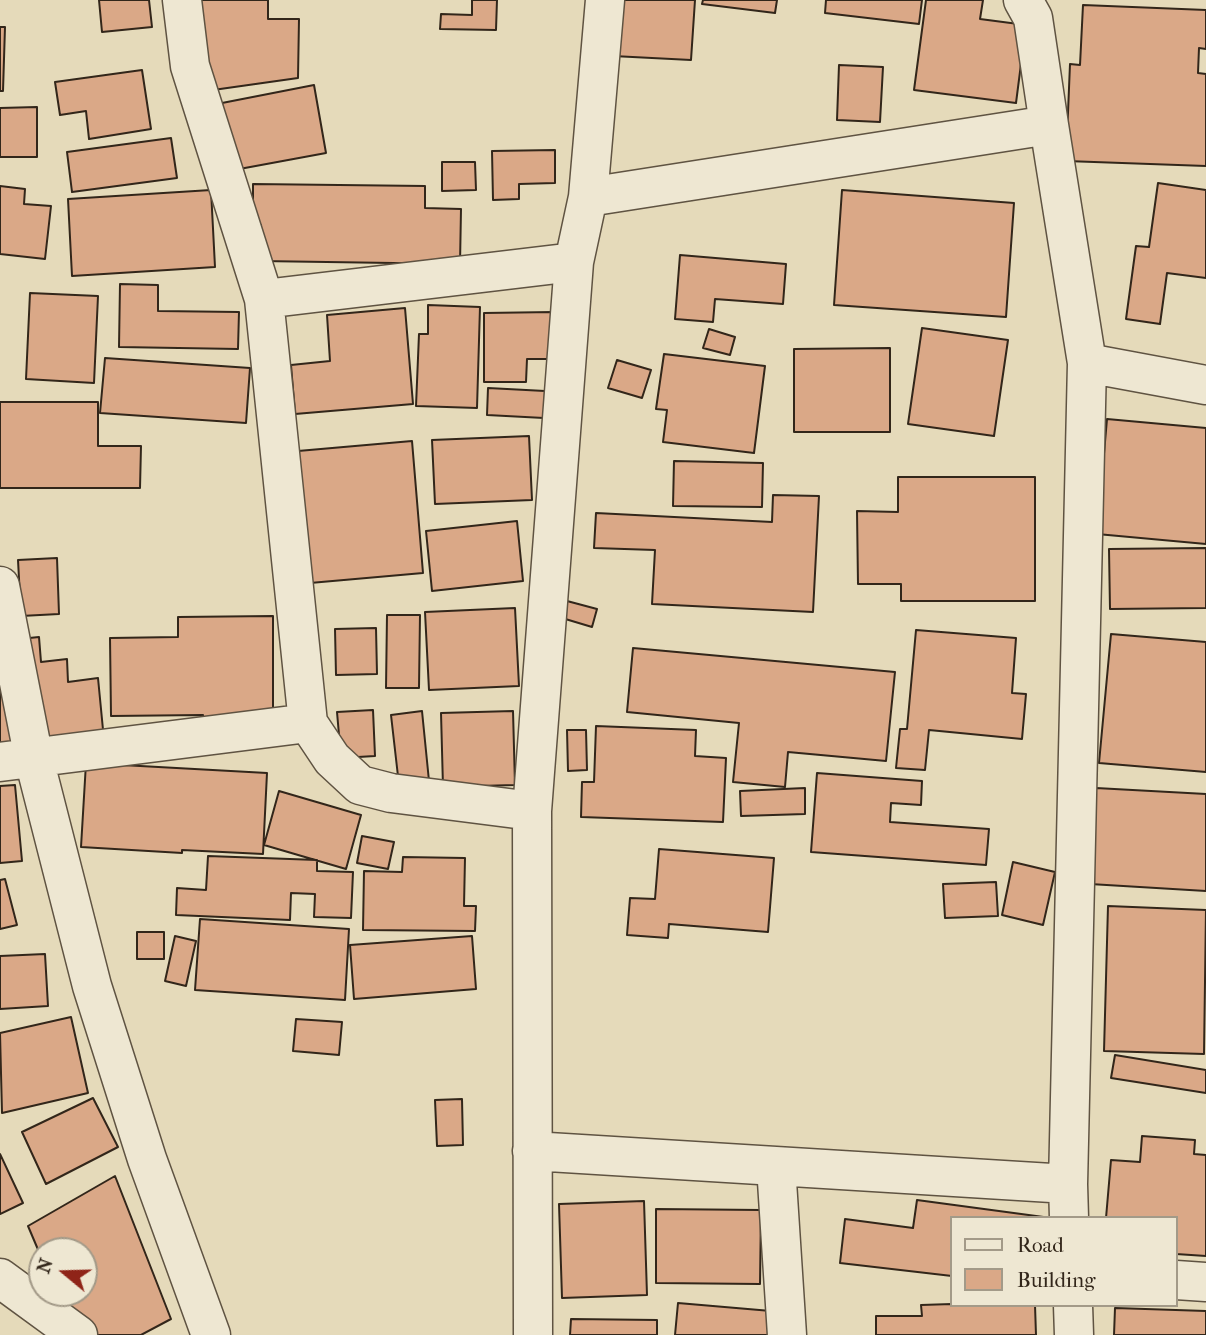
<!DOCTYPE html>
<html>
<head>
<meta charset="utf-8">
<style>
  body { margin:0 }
  #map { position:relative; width:1206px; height:1335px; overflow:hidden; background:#e5daba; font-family:"IM FELL French Canon",serif }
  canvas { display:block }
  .legend { position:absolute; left:950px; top:1216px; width:228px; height:91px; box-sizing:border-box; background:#eee7d2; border:2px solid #a39a88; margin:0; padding:9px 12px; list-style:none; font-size:21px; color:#32261a }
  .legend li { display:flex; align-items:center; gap:14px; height:35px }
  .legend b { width:35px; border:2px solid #a39a88 }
  .north { position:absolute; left:28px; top:1237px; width:70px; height:70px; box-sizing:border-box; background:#eee7d2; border:2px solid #a39a88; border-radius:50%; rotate:289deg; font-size:19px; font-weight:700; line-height:28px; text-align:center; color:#32261a }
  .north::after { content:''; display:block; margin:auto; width:24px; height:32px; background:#8f2418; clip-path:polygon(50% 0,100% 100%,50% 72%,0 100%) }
</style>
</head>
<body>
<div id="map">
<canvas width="1206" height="1335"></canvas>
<ul class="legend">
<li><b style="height:9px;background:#eee7d2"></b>Road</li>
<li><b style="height:19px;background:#daa887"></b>Building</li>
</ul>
<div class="north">N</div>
</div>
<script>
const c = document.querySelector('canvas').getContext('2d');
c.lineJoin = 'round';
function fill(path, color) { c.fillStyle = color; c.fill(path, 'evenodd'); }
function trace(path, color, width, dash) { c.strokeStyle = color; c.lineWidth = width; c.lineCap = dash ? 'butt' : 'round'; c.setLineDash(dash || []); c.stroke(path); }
const building = new Path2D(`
  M 99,0 L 149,0 L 152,27 L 102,32 Z
  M 197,0 L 268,0 L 268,19 L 299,19 L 298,78 L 206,91 Z
  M 472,0 L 497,0 L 496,30 L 440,29 L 441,14 L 472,15 Z
  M 617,0 L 695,0 L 691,60 L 613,56 Z
  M 703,0 L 777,0 L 775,13 L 702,4 Z
  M 826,0 L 922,0 L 919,24 L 825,13 Z
  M 926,0 L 983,0 L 980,19 L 1026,25 L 1016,103 L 914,90 Z
  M 1083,5 L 1206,10 L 1206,49 L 1199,48 L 1198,73 L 1206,74 L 1206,166 L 1066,161 L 1070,64 L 1080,65 Z
  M 0,27 L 5,27 L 3,91 L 0,91 Z
  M 839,65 L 883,67 L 880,122 L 837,120 Z
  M 142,70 L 151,129 L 89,139 L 86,111 L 60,115 L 55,82 Z
  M 314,85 L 326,153 L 234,170 L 222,103 Z
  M 37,107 L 37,157 L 0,157 L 0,108 Z
  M 171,138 L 177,178 L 72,192 L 67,152 Z
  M 555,150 L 555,183 L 519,184 L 519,199 L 493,200 L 492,151 Z
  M 442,162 L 475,162 L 476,190 L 442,191 Z
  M 1158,183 L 1206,190 L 1206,278 L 1167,273 L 1160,324 L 1126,319 L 1136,246 L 1149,247 Z
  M 253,184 L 425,186 L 425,208 L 461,209 L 460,264 L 260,261 L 261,225 L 253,225 Z
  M 0,186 L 25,189 L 24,204 L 51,206 L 45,259 L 0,254 Z
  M 211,190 L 215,267 L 72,276 L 68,199 Z
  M 842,190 L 1014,203 L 1006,317 L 834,305 Z
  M 680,255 L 786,264 L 783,304 L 715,299 L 713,322 L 675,319 Z
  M 120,284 L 158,285 L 158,311 L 239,312 L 238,349 L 119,347 Z
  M 30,293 L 98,296 L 94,383 L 26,379 Z
  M 428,305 L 480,307 L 477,408 L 416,406 L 419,334 L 428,334 Z
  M 405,308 L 413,404 L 295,414 L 291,365 L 330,361 L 327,315 Z
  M 554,312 L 554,359 L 527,359 L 526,382 L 484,382 L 484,313 Z
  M 922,328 L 1008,340 L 994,436 L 908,424 Z
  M 709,329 L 735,337 L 730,355 L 703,348 Z
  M 890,348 L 890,432 L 794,432 L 794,349 Z
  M 664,354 L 765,366 L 754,453 L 663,442 L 667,410 L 656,409 Z
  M 105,358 L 250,368 L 246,423 L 100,413 Z
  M 617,360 L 651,370 L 642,398 L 608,388 Z
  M 488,388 L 545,391 L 544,418 L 487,415 Z
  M 0,402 L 98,402 L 98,446 L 141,446 L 140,488 L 0,488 Z
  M 1107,419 L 1206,428 L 1206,544 L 1097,534 Z
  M 529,436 L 532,500 L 435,504 L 432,440 Z
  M 412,441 L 423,573 L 310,583 L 298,451 Z
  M 674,461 L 763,463 L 762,507 L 673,506 Z
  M 898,477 L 1035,477 L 1035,601 L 901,601 L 901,584 L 858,584 L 857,511 L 898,512 Z
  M 773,495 L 819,496 L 813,612 L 652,604 L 655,550 L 594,548 L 596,513 L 772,522 Z
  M 517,521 L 523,581 L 432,591 L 426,531 Z
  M 1206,548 L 1206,608 L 1110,609 L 1109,549 Z
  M 57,558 L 59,614 L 21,616 L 18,560 Z
  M 567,601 L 597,609 L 592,627 L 562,618 Z
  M 515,608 L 519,686 L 429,690 L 425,612 Z
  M 387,615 L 420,615 L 419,688 L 386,688 Z
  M 273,616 L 273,725 L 203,726 L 203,715 L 111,716 L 110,638 L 178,637 L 178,617 Z
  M 376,628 L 377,674 L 336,675 L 335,629 Z
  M 916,630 L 1016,638 L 1012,693 L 1026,694 L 1022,739 L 929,730 L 925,770 L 896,768 L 900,729 L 907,729 Z
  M 1111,634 L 1206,642 L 1206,772 L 1099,763 Z
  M 39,637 L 41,662 L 67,659 L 68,682 L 98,678 L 104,740 L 0,751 L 0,641 Z
  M 633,648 L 895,672 L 886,761 L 788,752 L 785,787 L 733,782 L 739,723 L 627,712 Z
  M 373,710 L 375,756 L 341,758 L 337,712 Z
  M 422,711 L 429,781 L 399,785 L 391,715 Z
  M 513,711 L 515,785 L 443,787 L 441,713 Z
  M 596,726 L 696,730 L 695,756 L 726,758 L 723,822 L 581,817 L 582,782 L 594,782 Z
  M 567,730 L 586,730 L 587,770 L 568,771 Z
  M 86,763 L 267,773 L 263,854 L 182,850 L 182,853 L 81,847 Z
  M 817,773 L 922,781 L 921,805 L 891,803 L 890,822 L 989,829 L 986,865 L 811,852 Z
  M 15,785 L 22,861 L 0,863 L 0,786 Z
  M 805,788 L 805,814 L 741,816 L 740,791 Z
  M 1096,788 L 1206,794 L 1206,891 L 1090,884 Z
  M 279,791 L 361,815 L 346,869 L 264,845 Z
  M 362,836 L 394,842 L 388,869 L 357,863 Z
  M 659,849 L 774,858 L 768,932 L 669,924 L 668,938 L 627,935 L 630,898 L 655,899 Z
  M 208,856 L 317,860 L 317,871 L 353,872 L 351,918 L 314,917 L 315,894 L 291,893 L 290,920 L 176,915 L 177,888 L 206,890 Z
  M 403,857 L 465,858 L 464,906 L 476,906 L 475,931 L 363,930 L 364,871 L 402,872 Z
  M 1013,862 L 1055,872 L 1043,925 L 1002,915 Z
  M 5,879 L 17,925 L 0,929 L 0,880 Z
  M 996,882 L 998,916 L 945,918 L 943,884 Z
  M 1108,906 L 1206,910 L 1204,1054 L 1104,1051 Z
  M 200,919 L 349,929 L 345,1000 L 195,990 Z
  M 137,932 L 164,932 L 164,959 L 137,959 Z
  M 175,936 L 196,941 L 186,986 L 165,981 Z
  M 472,936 L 476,989 L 354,999 L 350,945 Z
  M 45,954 L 48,1006 L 0,1009 L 0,956 Z
  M 71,1017 L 88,1093 L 2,1113 L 0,1033 Z
  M 296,1019 L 342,1022 L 339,1055 L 293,1051 Z
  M 1115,1055 L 1206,1070 L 1206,1093 L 1111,1078 Z
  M 93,1098 L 118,1147 L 46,1184 L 22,1132 Z
  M 462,1099 L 463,1145 L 437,1146 L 435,1100 Z
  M 1142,1136 L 1195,1140 L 1194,1154 L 1206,1155 L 1206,1256 L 1176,1254 L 1176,1218 L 1106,1218 L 1111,1160 L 1140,1162 Z
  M 0,1154 L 23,1203 L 0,1214 Z
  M 115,1176 L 171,1319 L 141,1335 L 94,1335 L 67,1314 L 57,1293 L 84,1293 L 84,1251 L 42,1251 L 42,1259 L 28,1226 Z
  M 917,1200 L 1051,1218 L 952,1218 L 952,1276 L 840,1263 L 845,1219 L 913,1228 Z
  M 644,1201 L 647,1295 L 562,1298 L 559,1204 Z
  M 656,1209 L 761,1210 L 760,1284 L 656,1283 Z
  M 678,1303 L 771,1311 L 769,1335 L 675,1335 Z
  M 952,1304 L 1035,1305 L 1036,1335 L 876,1335 L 876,1316 L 922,1316 L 921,1305 Z
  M 1115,1308 L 1206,1311 L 1206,1335 L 1114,1335 Z
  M 571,1319 L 657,1320 L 657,1335 L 570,1335 Z`);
fill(building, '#daa887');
trace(building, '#32261a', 2);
const minor = new Path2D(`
  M 182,0 L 190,66 L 264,299 L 308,723 L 332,759 L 360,785 L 391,793 L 532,811
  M 1023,0 L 1033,18 L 1049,125
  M 588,197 L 605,0
  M 264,299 L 574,262
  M 1087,363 L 1206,385
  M 0,586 L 34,759 L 92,986 L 147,1159 L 211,1335
  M 0,762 L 308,723
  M 532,1151 L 1068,1184
  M 776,1166 L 787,1335
  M 0,1278 L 78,1335
  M 1176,1280 L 1206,1282
  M 1073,1305 L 1074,1335
  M 533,1335 L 532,811 L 574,262 L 588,197 L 1049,125 L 1087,363 L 1068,1184 L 1069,1218`);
trace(minor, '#5f5342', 41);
trace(minor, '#eee7d2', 38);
</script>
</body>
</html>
